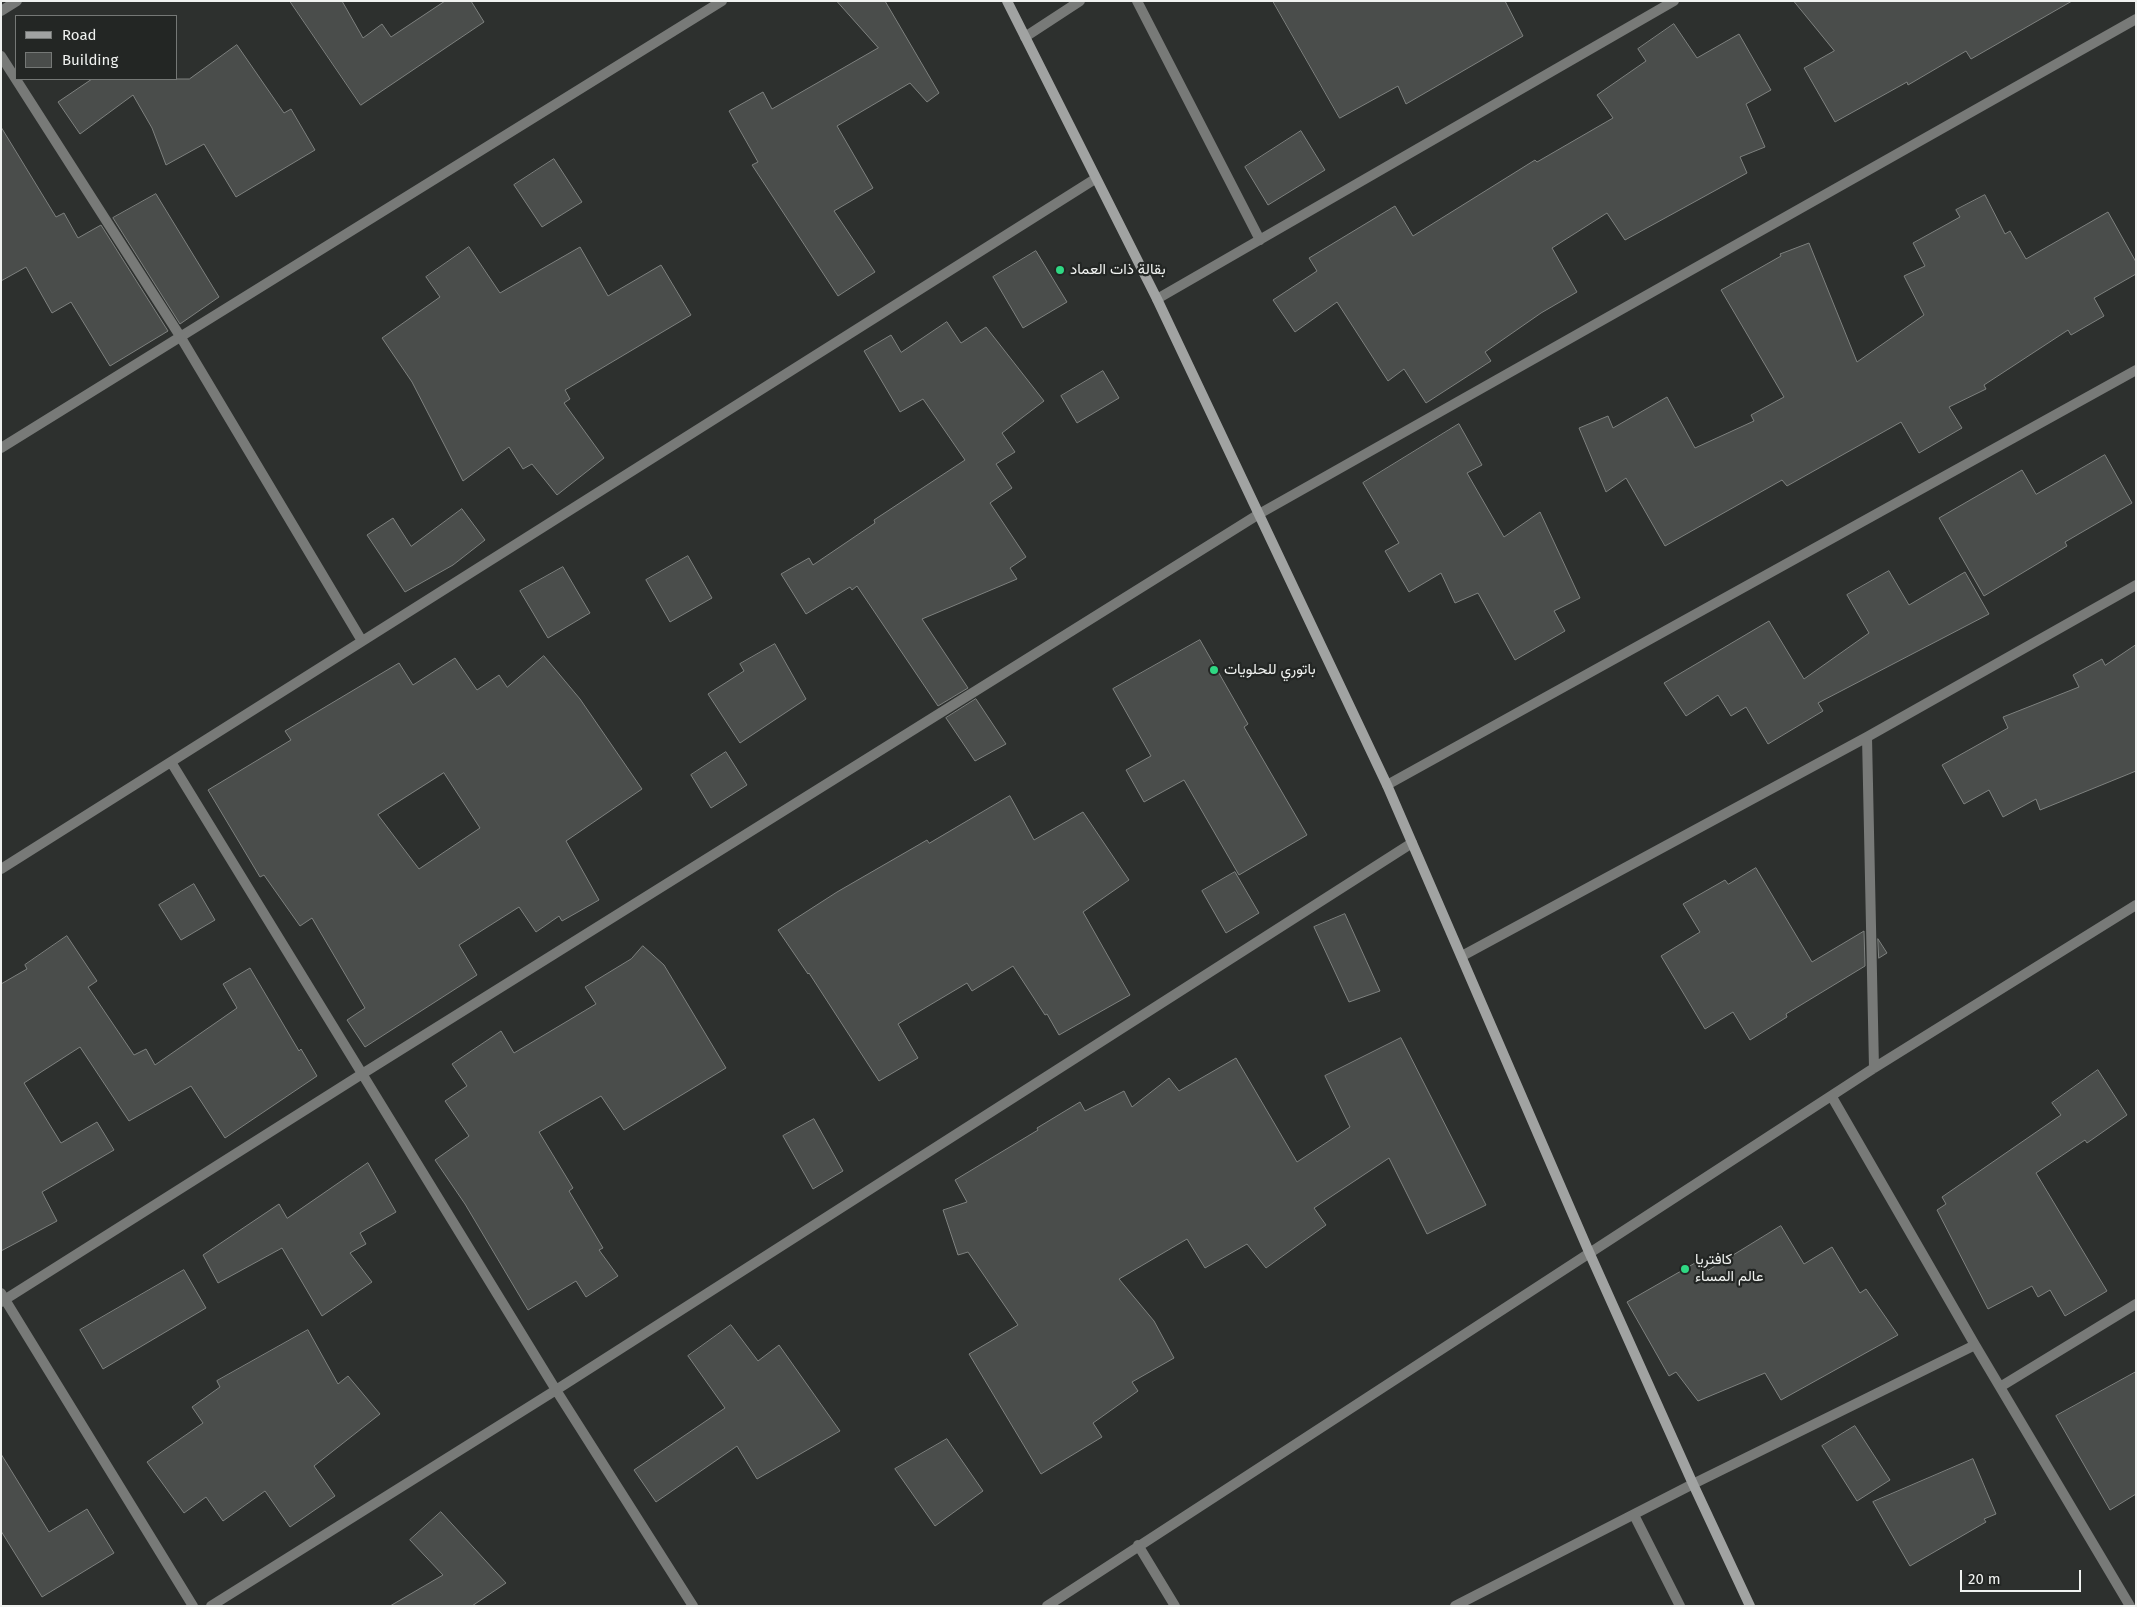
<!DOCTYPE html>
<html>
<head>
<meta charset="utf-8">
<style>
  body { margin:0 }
  #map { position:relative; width:2137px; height:1607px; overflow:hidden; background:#2d302e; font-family:"Fira Sans",sans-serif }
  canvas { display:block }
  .frame { position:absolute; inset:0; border:2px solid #f0f2f0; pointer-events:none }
  .legend { position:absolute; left:15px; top:15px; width:162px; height:65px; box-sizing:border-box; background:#232624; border:1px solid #757876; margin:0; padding:6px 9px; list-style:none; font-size:15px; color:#f0f2f0 }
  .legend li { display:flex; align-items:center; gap:10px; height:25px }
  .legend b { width:25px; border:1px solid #757876 }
  .scale { position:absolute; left:1960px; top:1570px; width:121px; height:22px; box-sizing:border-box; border:2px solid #f0f2f0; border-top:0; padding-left:6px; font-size:15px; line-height:18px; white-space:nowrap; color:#f0f2f0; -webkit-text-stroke:4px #232624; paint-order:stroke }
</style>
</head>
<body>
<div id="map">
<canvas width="2137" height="1607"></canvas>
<div class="frame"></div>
<ul class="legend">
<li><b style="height:6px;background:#a1a3a2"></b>Road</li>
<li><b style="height:14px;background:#4a4d4b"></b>Building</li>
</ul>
<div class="scale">20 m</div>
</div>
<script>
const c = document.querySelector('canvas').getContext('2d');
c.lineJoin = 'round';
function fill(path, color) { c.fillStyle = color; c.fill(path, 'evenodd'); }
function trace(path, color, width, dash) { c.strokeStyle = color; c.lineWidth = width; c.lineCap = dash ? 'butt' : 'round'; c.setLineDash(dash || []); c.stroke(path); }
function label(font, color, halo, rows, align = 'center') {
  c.font = font + ' "Fira Sans",Vazirmatn,sans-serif'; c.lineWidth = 4.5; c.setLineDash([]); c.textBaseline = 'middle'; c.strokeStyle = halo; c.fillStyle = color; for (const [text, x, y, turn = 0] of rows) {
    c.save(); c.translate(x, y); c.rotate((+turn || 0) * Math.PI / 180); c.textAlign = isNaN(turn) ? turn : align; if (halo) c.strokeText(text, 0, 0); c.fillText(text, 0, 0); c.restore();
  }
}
const building = new Path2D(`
  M 290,1 L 342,1 L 363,38 L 382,24 L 391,37 L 445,1 L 471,1 L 484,22 L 361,105 Z
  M 837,1 L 885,1 L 939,93 L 927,102 L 910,83 L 837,126 L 873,188 L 834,211 L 875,272 L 838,296 L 752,165 L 758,162 L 729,111 L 763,92 L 772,109 L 878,48 Z
  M 1273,1 L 1505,1 L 1523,36 L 1406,104 L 1398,86 L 1340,118 Z
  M 1794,1 L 2072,1 L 1971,59 L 1966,51 L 1908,85 L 1907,82 L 1835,122 L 1804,68 L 1834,51 Z
  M 1674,24 L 1697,58 L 1739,34 L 1771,90 L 1746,104 L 1765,147 L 1740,157 L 1747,173 L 1625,240 L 1607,213 L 1552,248 L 1577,292 L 1541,313 L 1485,352 L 1491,361 L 1426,403 L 1404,369 L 1388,381 L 1337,302 L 1295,332 L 1273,300 L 1317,271 L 1309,258 L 1395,206 L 1413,236 L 1535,160 L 1537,162 L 1613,118 L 1597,95 L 1646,61 L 1638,49 Z
  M 237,45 L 284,113 L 291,109 L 315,150 L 236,197 L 204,144 L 166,165 L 152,128 L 133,95 L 80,134 L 58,102 L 92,79 L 189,79 Z
  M 1,127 L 56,217 L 64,213 L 78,238 L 101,225 L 168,331 L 110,366 L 71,302 L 52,313 L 26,267 L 1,281 Z
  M 1301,131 L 1325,170 L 1268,205 L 1245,167 Z
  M 554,159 L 582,202 L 542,227 L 514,185 Z
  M 156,194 L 219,297 L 180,324 L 113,218 Z
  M 1985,195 L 2005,234 L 2010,231 L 2026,259 L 2108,212 L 2136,262 L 2136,274 L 2094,298 L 2104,316 L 2071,335 L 2068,330 L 1984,385 L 1986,389 L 1949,407 L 1962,428 L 1919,453 L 1901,422 L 1787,486 L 1782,480 L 1665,546 L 1626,478 L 1606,492 L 1579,428 L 1608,416 L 1613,428 L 1667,397 L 1695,448 L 1754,421 L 1751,415 L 1784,397 L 1721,290 L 1781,256 L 1780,254 L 1809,243 L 1857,362 L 1924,315 L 1904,276 L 1925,266 L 1913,243 L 1960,217 L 1956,210 Z
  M 469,247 L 500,293 L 580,247 L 608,296 L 661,265 L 691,315 L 565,390 L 570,399 L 564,403 L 604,458 L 557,495 L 532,464 L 523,469 L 509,447 L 463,481 L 412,382 L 382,338 L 440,297 L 426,277 Z
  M 1036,251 L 1067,302 L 1023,328 L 993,277 Z
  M 947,322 L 961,343 L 986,327 L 1044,401 L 1002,433 L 1015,452 L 996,464 L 1012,488 L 990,503 L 1026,557 L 1010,568 L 1017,579 L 922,619 L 968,688 L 938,706 L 857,586 L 852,590 L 850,587 L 806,614 L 781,574 L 809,558 L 813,565 L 875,523 L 874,520 L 965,460 L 923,399 L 900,412 L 864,351 L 891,335 L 901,352 Z
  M 1103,371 L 1119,398 L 1077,423 L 1061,396 Z
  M 1459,424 L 1482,465 L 1467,473 L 1504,537 L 1540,512 L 1580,598 L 1554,611 L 1565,631 L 1515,660 L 1478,593 L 1455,603 L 1441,573 L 1409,592 L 1385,551 L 1399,543 L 1363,483 Z
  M 2105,455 L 2132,503 L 2065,542 L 2067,546 L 1984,596 L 1939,518 L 2022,470 L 2036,494 Z
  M 462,509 L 485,540 L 453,565 L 405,592 L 367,535 L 393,518 L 411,546 Z
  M 688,556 L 712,598 L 670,622 L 646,580 Z
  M 563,567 L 590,613 L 548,638 L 520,591 Z
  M 1889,571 L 1909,605 L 1965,572 L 1989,614 L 1818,703 L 1823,711 L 1768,744 L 1746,707 L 1731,716 L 1718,695 L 1686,716 L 1664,683 L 1769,621 L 1804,679 L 1869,633 L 1847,595 Z
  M 1200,640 L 1248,724 L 1244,727 L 1307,835 L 1239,875 L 1184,780 L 1144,802 L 1126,770 L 1151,756 L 1113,689 Z
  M 775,644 L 806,699 L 740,743 L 708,694 L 744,671 L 740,664 Z
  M 2136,645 L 2136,771 L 2040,810 L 2036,799 L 2003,817 L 1989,790 L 1964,804 L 1942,765 L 2008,728 L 2003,717 L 2079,687 L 2073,675 L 2102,659 L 2105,665 Z
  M 544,656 L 580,699 L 642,789 L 566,841 L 599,900 L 562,921 L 559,916 L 536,932 L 519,907 L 459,945 L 477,975 L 365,1047 L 347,1020 L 365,1008 L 312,918 L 300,926 L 264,875 L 260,877 L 208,790 L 291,740 L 285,731 L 399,663 L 413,685 L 455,658 L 477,690 L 499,675 L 507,687 ZM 444,773 L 480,828 L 419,869 L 378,815 Z
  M 976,699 L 1006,744 L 975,761 L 946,718 Z
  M 726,752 L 747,785 L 711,808 L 691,775 Z
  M 1010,796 L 1034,840 L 1083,812 L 1129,880 L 1083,912 L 1130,995 L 1059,1035 L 1047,1014 L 1045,1015 L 1013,966 L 972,991 L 967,983 L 898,1024 L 918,1058 L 879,1081 L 809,973 L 808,974 L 778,930 L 837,892 L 927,840 L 929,843 Z
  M 1756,868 L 1812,962 L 1864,931 L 1865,966 L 1786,1014 L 1787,1017 L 1750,1040 L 1733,1012 L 1705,1029 L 1661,956 L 1700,932 L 1683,904 L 1725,880 L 1728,884 Z
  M 1235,872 L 1259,913 L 1226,933 L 1202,891 Z
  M 194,884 L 215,920 L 181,940 L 159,905 Z
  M 1345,914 L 1380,991 L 1349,1002 L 1314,927 Z
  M 67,936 L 97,981 L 88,987 L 134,1055 L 146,1049 L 155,1065 L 237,1008 L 223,984 L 250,968 L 299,1051 L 301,1049 L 317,1076 L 225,1138 L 191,1086 L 129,1121 L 80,1047 L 24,1083 L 61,1143 L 97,1122 L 114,1150 L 42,1192 L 57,1221 L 1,1251 L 1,984 L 27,969 L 25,965 Z
  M 1878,939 L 1887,953 L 1879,958 Z
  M 643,946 L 664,965 L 726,1068 L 624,1130 L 601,1096 L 539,1132 L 573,1188 L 569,1191 L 603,1248 L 599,1250 L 618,1276 L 586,1297 L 576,1281 L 528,1310 L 465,1204 L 435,1160 L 469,1136 L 445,1101 L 467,1086 L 452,1064 L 501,1031 L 514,1053 L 596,1004 L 585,987 L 631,959 Z
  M 1401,1038 L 1486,1205 L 1427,1234 L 1389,1158 L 1314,1208 L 1326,1225 L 1266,1268 L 1247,1244 L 1205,1268 L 1187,1239 L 1119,1279 L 1154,1321 L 1174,1358 L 1132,1382 L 1138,1391 L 1093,1423 L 1102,1437 L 1041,1474 L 969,1354 L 1018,1325 L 968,1252 L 958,1255 L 943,1210 L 967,1202 L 955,1180 L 1038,1130 L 1037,1128 L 1080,1102 L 1085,1111 L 1124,1091 L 1132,1107 L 1169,1078 L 1179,1091 L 1236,1058 L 1297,1162 L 1350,1127 L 1325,1076 Z
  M 2098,1070 L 2127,1115 L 2087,1143 L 2085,1140 L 2036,1173 L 2107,1291 L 2065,1316 L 2050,1290 L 2038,1297 L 2032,1286 L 1988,1309 L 1937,1210 L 1946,1204 L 1942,1197 L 2061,1115 L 2052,1103 Z
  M 814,1119 L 843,1171 L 813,1189 L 783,1136 Z
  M 368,1163 L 396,1212 L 360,1233 L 366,1244 L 350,1253 L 372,1282 L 322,1316 L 282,1248 L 218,1283 L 203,1255 L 279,1204 L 287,1218 Z
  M 1781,1226 L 1804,1264 L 1832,1247 L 1860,1293 L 1866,1289 L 1898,1335 L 1781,1400 L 1765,1373 L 1698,1401 L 1676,1372 L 1669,1376 L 1627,1302 L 1702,1259 L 1708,1270 Z
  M 184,1270 L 206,1308 L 103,1369 L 80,1330 Z
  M 731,1325 L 758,1361 L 779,1345 L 840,1431 L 757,1479 L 737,1446 L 656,1502 L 634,1470 L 725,1408 L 688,1356 Z
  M 308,1330 L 338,1384 L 348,1376 L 380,1414 L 314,1466 L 335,1496 L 290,1527 L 265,1491 L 223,1521 L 206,1497 L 184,1513 L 147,1462 L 203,1423 L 192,1407 L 220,1387 L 217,1381 Z
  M 2136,1372 L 2136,1494 L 2110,1510 L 2056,1416 Z
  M 1855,1426 L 1890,1480 L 1857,1501 L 1822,1446 Z
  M 947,1439 L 983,1491 L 935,1526 L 895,1469 Z
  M 1,1454 L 49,1532 L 87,1509 L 114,1553 L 42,1597 L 1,1531 Z
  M 1973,1459 L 1996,1514 L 1984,1519 L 1986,1522 L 1910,1566 L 1873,1502 Z
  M 441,1512 L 506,1583 L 472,1606 L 390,1606 L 443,1575 L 410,1540 Z`);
fill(building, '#4a4d4b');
trace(building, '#7e817f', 1);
trace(new Path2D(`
  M 1137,1 L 1260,240
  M 1,11 L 17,1
  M 1025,37 L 1080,1
  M 1,56 L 180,336 L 362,641
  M 1157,299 L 1674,1
  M 1,448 L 722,1
  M 1867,737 L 1874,1068
  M 171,762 L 556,1390 L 693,1606
  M 1387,785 L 2136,370
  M 1,869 L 1095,179
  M 1462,956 L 1867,737 L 2136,585
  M 1832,1097 L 1975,1345 L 2130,1606
  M 1,1293 L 193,1606
  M 1,1302 L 362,1074 L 1259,514 L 2136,19
  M 2000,1387 L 2136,1304
  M 1634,1515 L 1680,1606
  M 1138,1545 L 1175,1606
  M 211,1606 L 556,1390 L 1412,843
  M 1047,1606 L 1874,1068 L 2136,905
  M 1455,1606 L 1693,1484 L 1975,1345`), '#787a78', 10);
trace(new Path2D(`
  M 1007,1 L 1157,299 L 1387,785 L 1589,1252 L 1693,1484 L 1750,1606`), '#a1a3a2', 10);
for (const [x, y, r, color] of [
  [1060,270,5,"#2fd883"],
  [1214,670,5,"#2fd883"],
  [1685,1269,5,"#2fd883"]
]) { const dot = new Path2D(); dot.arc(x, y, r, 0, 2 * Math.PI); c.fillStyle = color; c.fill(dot); trace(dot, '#232624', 2); }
label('15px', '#f0f2f0', '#232624', [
  ["بقالة ذات العماد",1070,270],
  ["باتوري للحلويات",1224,670],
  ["كافتريا",1695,1260],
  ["عالم المساء",1695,1277]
], 'left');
</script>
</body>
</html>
